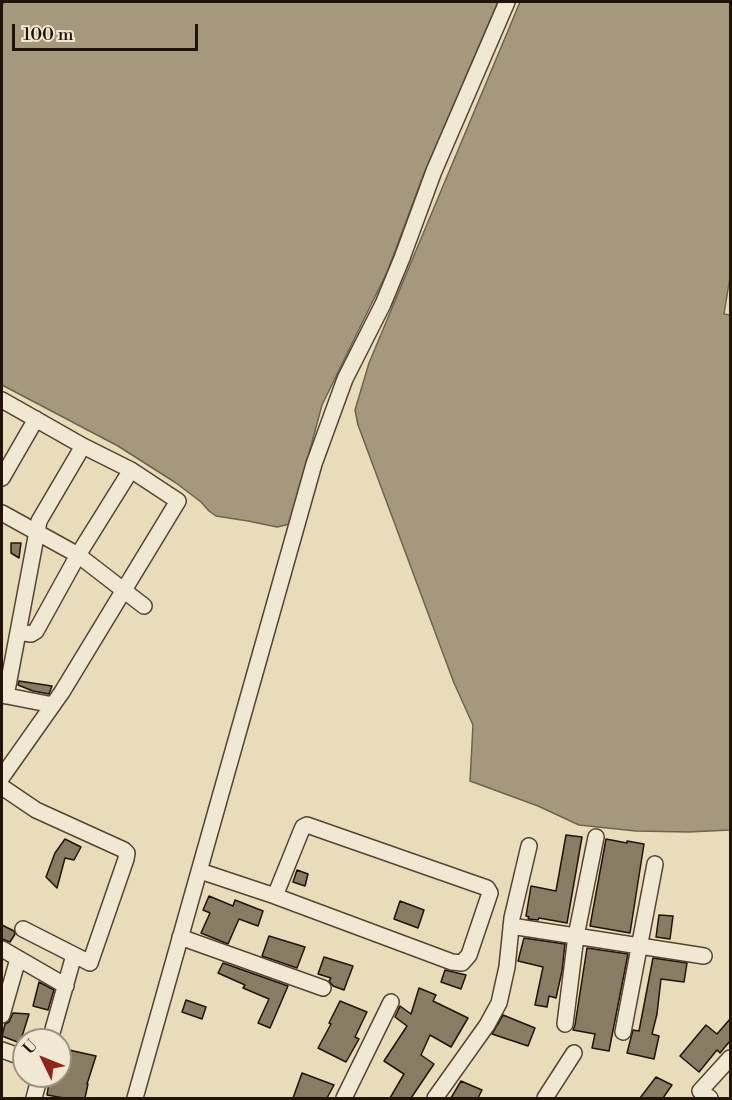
<!DOCTYPE html>
<html>
<head>
<meta charset="utf-8">
<style>
  body { margin:0 }
  #map { position:relative; width:732px; height:1100px; overflow:hidden; background:#e9dcbb; font-family:"Libre Bodoni",serif }
  canvas { display:block }
  .frame { position:absolute; inset:0; border:3px solid #211305; pointer-events:none }
  .north { position:absolute; left:12px; top:1028px; width:60px; height:60px; box-sizing:border-box; background:#f1e8d3; border:2px solid #9e9381; border-radius:50%; rotate:313deg; font-size:16px; font-weight:700; line-height:24px; text-align:center; color:#211305 }
  .north::after { content:''; display:block; margin:auto; width:21px; height:27px; background:#8f2418; clip-path:polygon(50% 0,100% 100%,50% 72%,0 100%) }
  .scale { position:absolute; left:12px; top:24px; width:186px; height:27px; box-sizing:border-box; border:3px solid #211305; border-top:0; padding-left:8px; font-size:18px; line-height:21px; white-space:nowrap; color:#211305; -webkit-text-stroke:4px #f1e8d3; paint-order:stroke }
</style>
</head>
<body>
<div id="map">
<canvas width="732" height="1100"></canvas>
<div class="frame"></div>
<div class="north">U</div>
<div class="scale">100 m</div>
</div>
<script>
const c = document.querySelector('canvas').getContext('2d');
c.lineJoin = 'round';
function fill(path, color) { c.fillStyle = color; c.fill(path, 'evenodd'); }
function trace(path, color, width, dash) { c.strokeStyle = color; c.lineWidth = width; c.lineCap = dash ? 'butt' : 'round'; c.setLineDash(dash || []); c.stroke(path); }
const water = new Path2D(`
  M 4,2 L 498,2 L 423,176 L 388,270 L 322,405 L 290,524 L 277,527 L 248,521 L 216,516 L 209,511 L 201,502 L 176,483 L 118,446 L 2,385 L 2,6 Z
  M 520,2 L 730,2 L 730,277 L 724,314 L 730,315 L 730,830 L 689,832 L 636,831 L 579,825 L 538,806 L 470,781 L 473,725 L 454,683 L 358,425 L 355,410 L 369,363 Z`);
fill(water, '#a5987d');
trace(water, '#70634d', 1.5);
const building = new Path2D(`
  M 11,543 L 21,543 L 19,558 L 11,553 Z
  M 19,681 L 52,686 L 49,694 L 33,691 L 18,685 Z
  M 566,835 L 582,837 L 567,923 L 539,918 L 538,920 L 528,919 L 529,917 L 526,916 L 531,886 L 556,891 Z
  M 65,839 L 81,847 L 74,860 L 65,858 L 57,888 L 46,877 L 55,853 Z
  M 606,839 L 627,843 L 627,841 L 644,844 L 630,933 L 590,926 Z
  M 297,870 L 308,874 L 305,886 L 293,882 Z
  M 209,896 L 233,906 L 235,900 L 263,911 L 258,926 L 239,919 L 228,944 L 201,933 L 210,913 L 203,910 Z
  M 400,901 L 424,910 L 418,928 L 394,919 Z
  M 659,915 L 673,916 L 670,939 L 656,937 Z
  M 2,925 L 14,931 L 15,934 L 10,942 L 2,939 Z
  M 269,936 L 305,947 L 297,968 L 262,956 Z
  M 524,938 L 565,944 L 562,971 L 556,998 L 549,996 L 547,1007 L 535,1005 L 543,967 L 518,961 Z
  M 587,948 L 628,954 L 609,1051 L 592,1048 L 595,1034 L 573,1030 L 575,1025 Z
  M 324,957 L 353,966 L 344,990 L 333,986 L 329,981 L 331,978 L 318,974 Z
  M 653,958 L 687,963 L 684,982 L 661,979 L 657,1014 L 652,1034 L 659,1036 L 654,1059 L 627,1053 L 633,1030 L 639,1031 Z
  M 223,963 L 288,986 L 270,1028 L 258,1023 L 269,999 L 243,988 L 245,985 L 218,973 Z
  M 445,970 L 466,975 L 461,989 L 441,982 Z
  M 39,982 L 54,990 L 48,1010 L 33,1006 Z
  M 419,988 L 436,995 L 433,1001 L 468,1018 L 451,1047 L 430,1035 L 421,1055 L 434,1064 L 411,1098 L 390,1098 L 404,1074 L 384,1061 L 407,1026 L 395,1017 L 400,1006 L 411,1014 Z
  M 186,1000 L 206,1007 L 202,1019 L 182,1012 Z
  M 340,1001 L 367,1012 L 355,1037 L 359,1039 L 346,1062 L 318,1048 L 331,1024 L 329,1023 Z
  M 13,1013 L 29,1014 L 20,1043 L 2,1036 L 5,1024 L 9,1022 Z
  M 503,1015 L 535,1028 L 528,1046 L 492,1034 Z
  M 730,1019 L 730,1041 L 720,1053 L 717,1050 L 699,1072 L 680,1056 L 706,1025 L 717,1034 Z
  M 60,1048 L 96,1056 L 87,1084 L 88,1084 L 85,1098 L 64,1098 L 47,1095 L 50,1076 L 60,1076 Z
  M 302,1073 L 334,1085 L 327,1098 L 293,1098 Z
  M 656,1077 L 672,1085 L 663,1098 L 640,1098 Z
  M 461,1081 L 482,1090 L 478,1098 L 451,1098 Z`);
fill(building, '#897c64');
trace(building, '#211305', 1.5);
const street = new Path2D(`
  M 2,400 L 83,446 L 131,470 L 178,501 L 62,692 L 2,777
  M 2,478 L 36,419
  M 2,513 L 78,555 L 144,606
  M 18,632 L 31,634 L 36,631 L 78,555 L 131,470
  M 2,695 L 53,705
  M 6,696 L 39,521 L 83,446
  M 2,787 L 36,810 L 124,850 L 127,853 L 126,859 L 90,963 L 23,929
  M 307,825 L 487,888 L 490,893 L 469,955 L 462,963 L 452,962 L 275,896 L 300,834 L 303,827 Z
  M 200,871 L 275,896
  M 511,926 L 704,956
  M 180,937 L 323,988
  M 2,949 L 66,986
  M 2,1015 L 18,959
  M 565,1024 L 576,936 L 596,837
  M 623,1032 L 655,864
  M 50,1040 L 74,955
  M 2,1050 L 24,1058
  M 34,1098 L 40,1076
  M 135,1098 L 314,464 L 345,379 L 383,304 L 402,258 L 434,171 L 507,2
  M 344,1098 L 391,1002
  M 435,1098 L 487,1025 L 499,1003 L 507,967 L 512,918 L 529,846
  M 545,1098 L 574,1053
  M 710,1098 L 700,1091 L 730,1058`);
trace(street, '#534532', 18);
trace(street, '#f1e8d3', 15);
</script>
</body>
</html>
